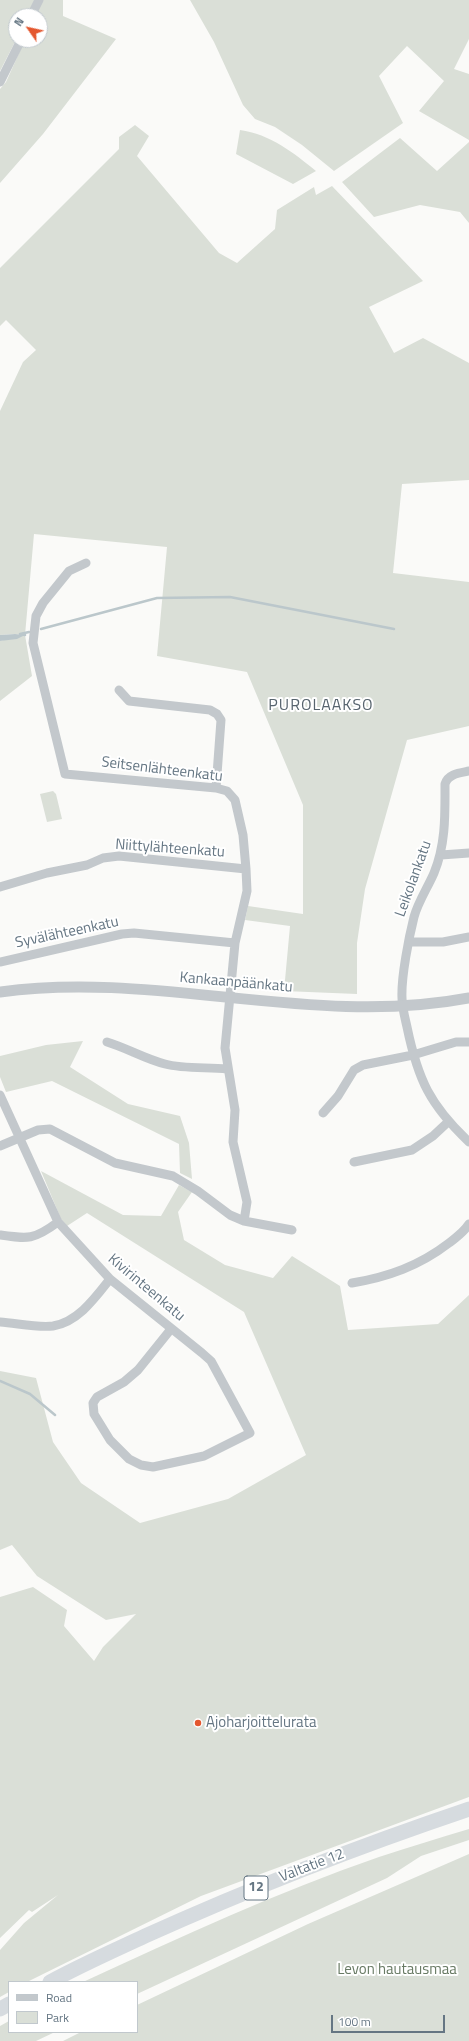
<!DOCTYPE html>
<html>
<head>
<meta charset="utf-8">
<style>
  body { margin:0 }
  #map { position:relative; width:469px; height:2041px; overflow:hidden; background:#fafaf8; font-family:"Titillium Web",sans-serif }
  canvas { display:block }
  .legend { position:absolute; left:8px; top:1981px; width:130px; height:52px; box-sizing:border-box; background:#fff; border:1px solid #c1c8cd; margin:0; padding:5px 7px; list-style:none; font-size:12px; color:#657683 }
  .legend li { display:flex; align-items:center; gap:8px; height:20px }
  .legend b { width:20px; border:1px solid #c1c8cd }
  .north { position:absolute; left:8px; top:8px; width:40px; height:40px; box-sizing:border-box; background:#fff; border:1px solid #c1c8cd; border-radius:50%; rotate:304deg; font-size:11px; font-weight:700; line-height:16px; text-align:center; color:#657683 }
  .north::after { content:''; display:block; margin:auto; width:14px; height:18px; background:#e4572e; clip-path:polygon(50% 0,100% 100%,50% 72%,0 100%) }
  .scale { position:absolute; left:331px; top:2015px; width:114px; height:18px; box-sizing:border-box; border:2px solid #657683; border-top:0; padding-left:5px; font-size:12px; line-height:14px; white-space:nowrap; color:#657683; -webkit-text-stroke:3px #fff; paint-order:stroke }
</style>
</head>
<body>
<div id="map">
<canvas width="469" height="2041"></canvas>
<ul class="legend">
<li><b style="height:5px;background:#c3c8cc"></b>Road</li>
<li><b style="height:11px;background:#dadfd7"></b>Park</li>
</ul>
<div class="north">N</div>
<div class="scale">100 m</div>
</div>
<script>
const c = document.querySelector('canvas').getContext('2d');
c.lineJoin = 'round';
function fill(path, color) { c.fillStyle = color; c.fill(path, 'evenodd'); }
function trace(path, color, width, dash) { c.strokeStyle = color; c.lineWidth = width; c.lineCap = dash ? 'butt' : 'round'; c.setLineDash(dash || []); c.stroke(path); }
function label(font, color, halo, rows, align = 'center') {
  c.font = font + ' "Titillium Web",sans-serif'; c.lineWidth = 4; c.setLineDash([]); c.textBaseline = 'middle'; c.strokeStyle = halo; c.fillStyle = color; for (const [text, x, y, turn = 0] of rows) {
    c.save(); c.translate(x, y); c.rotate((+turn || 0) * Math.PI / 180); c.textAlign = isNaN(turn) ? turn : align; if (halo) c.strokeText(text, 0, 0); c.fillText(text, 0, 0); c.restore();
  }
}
fill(new Path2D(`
  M 0,0 L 35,0 L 27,16 L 16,16 L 16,40 L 0,71 Z
  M 43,0 L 63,0 L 63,16 L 116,39 L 43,134 L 0,183 L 0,89 L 6,82 L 25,40 L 40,40 L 40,16 L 35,16 Z
  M 190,0 L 469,0 L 469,39 L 454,69 L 469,74 L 469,140 L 419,111 L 444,81 L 407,46 L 379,76 L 403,123 L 334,171 L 302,145 L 275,127 L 255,119 L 243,105 L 214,42 Z
  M 135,125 L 149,136 L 137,156 L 219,253 L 237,263 L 275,229 L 277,210 L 314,187 L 316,195 L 332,186 L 423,281 L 369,307 L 394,353 L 423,338 L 469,363 L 469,480 L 402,484 L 393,573 L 469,582 L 469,726 L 407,740 L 365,889 L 357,943 L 357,994 L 284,991 L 290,926 L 245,920 L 248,906 L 303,914 L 303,805 L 247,672 L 157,656 L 167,547 L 34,534 L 25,635 L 32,676 L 0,701 L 0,641 L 24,635 L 15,634 L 0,635 L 0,411 L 23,362 L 36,350 L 6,320 L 0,326 L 0,268 L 119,149 L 119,137 Z
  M 240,130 C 270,134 294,153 316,171 L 293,184 L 236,154 Z
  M 400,138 L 437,171 L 469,142 L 469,223 L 460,212 L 420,205 L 374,217 L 342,182 Z
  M 53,791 L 56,794 L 62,819 L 47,822 L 40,794 Z
  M 83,1041 L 70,1067 L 128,1104 L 180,1116 L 189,1143 L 192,1179 L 180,1173 L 179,1144 L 52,1081 L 6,1092 L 0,1077 L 0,1056 L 46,1045 Z
  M 41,1171 L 123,1215 L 161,1216 L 179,1185 L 192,1192 L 178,1212 L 184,1240 L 225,1265 L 273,1278 L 292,1256 L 340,1286 L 348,1330 L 438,1324 L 469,1295 L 469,1797 L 201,1896 L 27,1982 L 9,1982 L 9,1992 L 0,1997 L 0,1950 L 24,1923 L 58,1895 L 32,1912 L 29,1910 L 0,1938 L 0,1597 L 33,1587 L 67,1610 L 64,1626 L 94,1661 L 103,1647 L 136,1614 L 106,1620 L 37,1576 L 12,1545 L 0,1550 L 0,1371 L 36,1378 L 53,1442 L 81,1483 L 140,1523 L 228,1499 L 306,1455 L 244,1312 L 87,1213 L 67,1226 L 61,1219 Z
  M 469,1829 L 469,1840 L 421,1856 L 387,1878 L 137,1994 L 137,1982 L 83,1982 C 180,1937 278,1892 379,1857 C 409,1847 439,1838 469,1829 Z
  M 469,1854 L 469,2041 L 63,2041 L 81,2032 L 137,2032 L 137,2005 L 308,1924 Z
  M 9,2021 L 9,2032 L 55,2032 L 36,2041 L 0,2041 L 0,2026 Z`), '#dadfd7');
fill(new Path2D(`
  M 15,634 L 25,635 L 17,639 L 0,641 L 0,635 Z`), '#bbc7cb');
trace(new Path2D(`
  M 41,629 L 157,598 L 230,597 L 394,629
  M 25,635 L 20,634 L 29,632
  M 0,1381 L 30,1394 L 55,1415`), '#bbc7cb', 2.5);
trace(new Path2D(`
  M 31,16 L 39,0
  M 0,82 L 21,40
  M 86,563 L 69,571 L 43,603 L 36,616 L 33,643 L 65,774 L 216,788 L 227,791 L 235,800 L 243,835 L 246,869 L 247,891 L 235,943 L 225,1048 L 235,1110 L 233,1142 L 247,1202 L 244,1221
  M 119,690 L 129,701 L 210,710 L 217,714 L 221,720 L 216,788
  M 469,771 C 459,773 448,774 445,784 C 445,814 446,844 434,873 C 428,887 418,902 414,917 C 409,937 401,977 402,998 C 402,1007 405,1018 407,1027 C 418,1080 430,1105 469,1142
  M 441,855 L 469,853
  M 0,887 L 47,873 L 87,865 L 103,858 L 119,856 L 246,869
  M 410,942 L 443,942 L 469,937
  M 0,962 L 122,934 L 134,933 L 235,943
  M 107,1042 C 127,1048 145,1059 165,1064 C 184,1069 207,1067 227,1069
  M 0,1095 L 58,1222 L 110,1279 L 202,1353 L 211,1361 L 250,1433 L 204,1456 L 153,1467 L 141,1465 L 129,1459 L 110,1440 L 94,1414 L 93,1403 L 97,1397 L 124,1382 L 138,1370 L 171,1329
  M 323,1113 L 338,1096 L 354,1070 L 363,1065 L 413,1055 L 456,1042 L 469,1042
  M 0,1146 L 38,1130 L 50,1129 L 115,1163 L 173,1176 L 198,1191 L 230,1215 L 244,1221 L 292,1230
  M 354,1162 L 412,1150 L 433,1136 L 448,1122
  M 0,1235 C 28,1239 34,1240 58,1222
  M 352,1283 C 388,1277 419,1266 449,1243 C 457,1237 464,1232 469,1224
  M 0,1322 C 16,1323 37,1328 53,1326 C 78,1322 95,1298 110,1279`), '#c3c8cc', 9);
trace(new Path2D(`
  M 0,992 C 156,970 313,1028 469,998`), '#c3c8cc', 11);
trace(new Path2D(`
  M 50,1982 C 81,1965 113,1951 145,1936 C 251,1888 359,1846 469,1809
  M 0,2009 L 9,2004`), '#d6dbdf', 15);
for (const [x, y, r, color] of [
  [198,1723,4,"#e4572e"]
]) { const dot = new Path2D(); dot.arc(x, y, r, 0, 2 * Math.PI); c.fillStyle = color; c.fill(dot); trace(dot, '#fff', 1.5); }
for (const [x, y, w] of [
  [256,1888,24]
]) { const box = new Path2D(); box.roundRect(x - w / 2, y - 12, w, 24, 3); c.fillStyle = '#fff'; c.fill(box); trace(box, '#657683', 1); }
label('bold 14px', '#657683', null, [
  ["12",256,1888]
]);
label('15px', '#657683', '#fff', [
  ["Seitsenlähteenkatu",162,770,7],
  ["Niittylähteenkatu",170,849,4],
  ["Leikolankatu",414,879,-70],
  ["Syvälähteenkatu",67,933,-12],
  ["Kankaanpäänkatu",236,983,5],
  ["Kivirinteenkatu",146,1288,40],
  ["Valtatie 12",312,1866,-21]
]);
label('15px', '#657683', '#fff', [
  ["Ajoharjoittelurata",206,1723]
], 'left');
label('15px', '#687a64', '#fff', [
  ["Levon hautausmaa",397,1970]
]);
c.letterSpacing = '1px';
label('16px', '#57646e', '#fff', [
  ["PUROLAAKSO",321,706]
]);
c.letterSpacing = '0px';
</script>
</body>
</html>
